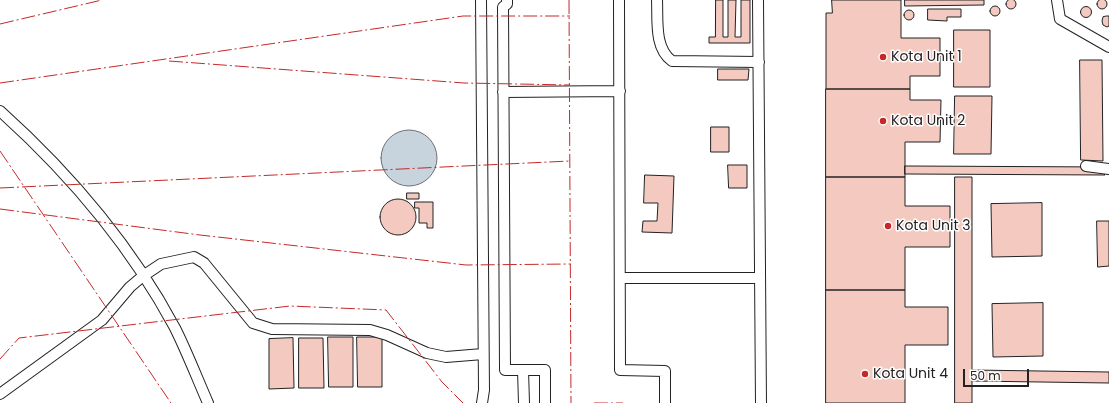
<!DOCTYPE html>
<html>
<head>
<meta charset="utf-8">
<style>
  body { margin:0 }
  #map { position:relative; width:1109px; height:403px; overflow:hidden; background:#fff; font-family:Poppins,sans-serif }
  canvas { display:block }
  .scale { position:absolute; left:963px; top:369px; width:66px; height:18px; box-sizing:border-box; border:2px solid #222; border-top:0; padding-left:5px; font-size:12px; line-height:14px; white-space:nowrap; color:#222; -webkit-text-stroke:3px #fff; paint-order:stroke }
</style>
</head>
<body>
<div id="map">
<canvas width="1109" height="403"></canvas>
<div class="scale">50 m</div>
</div>
<script>
const c = document.querySelector('canvas').getContext('2d');
c.lineJoin = 'round';
function fill(path, color) { c.fillStyle = color; c.fill(path, 'evenodd'); }
function trace(path, color, width, dash) { c.strokeStyle = color; c.lineWidth = width; c.lineCap = dash ? 'butt' : 'round'; c.setLineDash(dash || []); c.stroke(path); }
function label(font, color, halo, rows, align = 'center') {
  c.font = font + ' Poppins,sans-serif'; c.lineWidth = 3; c.setLineDash([]); c.textBaseline = 'middle'; c.strokeStyle = halo; c.fillStyle = color; for (const [text, x, y, turn = 0] of rows) {
    c.save(); c.translate(x, y); c.rotate((+turn || 0) * Math.PI / 180); c.textAlign = isNaN(turn) ? turn : align; if (halo) c.strokeText(text, 0, 0); c.fillText(text, 0, 0); c.restore();
  }
}
const water = new Path2D(`
  M381 158a28 28 0 1 1 56 0a28 28 0 1 1-56 0Z`);
fill(water, '#c7d3dd');
trace(water, '#6f6f6f', 1);
const building = new Path2D(`
  M1097 4a5 5 0 1 1 10 0a5 5 0 1 1-10 0Z
  M1006 4a5 5 0 1 1 10 0a5 5 0 1 1-10 0Z
  M 716,0 L 723,0 L 723,37 L 728,37 L 728,0 L 736,0 L 735,37 L 741,37 L 741,0 L 750,0 L 750,43 L 709,43 L 709,37 L 715,37 Z
  M 832,0 L 901,0 L 901,38 L 940,38 L 940,76 L 910,76 L 910,89 L 826,89 L 826,13 L 832,13 Z
  M 905,0 L 984,0 L 984,5 L 905,6 Z
  M990 11a5 5 0 1 1 10 0a5 5 0 1 1-10 0Z
  M1080.5 12a5.5 5.5 0 1 1 11 0a5.5 5.5 0 1 1-11 0Z
  M 928,9 L 961,9 L 961,17 L 947,17 L 947,21 L 928,20 Z
  M904 15a5 5 0 1 1 10 0a5 5 0 1 1-10 0Z
  M 1107,16 L 1109,16 L 1109,26 L 1107,27 L 1103,25 L 1102,21 L 1103,17 Z
  M 954,30 L 990,30 L 990,87 L 954,87 Z
  M 1080,60 L 1102,60 L 1103,161 L 1081,160 Z
  M 718,69 L 749,69 L 748,80 L 718,80 Z
  M 826,89 L 910,89 L 910,100 L 941,100 L 940,142 L 905,142 L 905,177 L 826,177 Z
  M 955,96 L 992,96 L 991,154 L 954,154 Z
  M 711,127 L 729,127 L 729,152 L 711,152 Z
  M 728,165 L 747,165 L 747,188 L 729,188 Z
  M 905,166 L 1109,167 L 1103,173 L 1105,175 L 905,174 Z
  M 645,175 L 674,176 L 672,233 L 642,232 L 643,221 L 657,221 L 658,203 L 644,203 Z
  M 826,177 L 905,177 L 905,206 L 950,206 L 950,247 L 905,247 L 905,290 L 826,290 Z
  M 955,177 L 972,177 L 972,403 L 955,403 Z
  M 407,193 L 419,193 L 419,199 L 407,199 Z
  M380 217a18 18 0 1 1 36 0a18 18 0 1 1-36 0Z
  M 415,202 L 433,202 L 433,228 L 427,228 L 427,223 L 419,223 L 419,208 L 415,208 Z
  M 1042,203 L 1042,256 L 992,257 L 991,204 Z
  M 1097,221 L 1109,221 L 1109,266 L 1098,267 Z
  M 826,290 L 905,290 L 905,307 L 948,307 L 948,345 L 905,345 L 905,403 L 826,403 Z
  M 1043,303 L 1043,356 L 993,357 L 992,304 Z
  M 328,337 L 353,337 L 353,387 L 329,387 Z
  M 357,337 L 382,337 L 382,387 L 358,387 Z
  M 293,338 L 294,388 L 269,389 L 269,339 Z
  M 299,338 L 323,338 L 324,388 L 299,388 Z
  M 972,370 L 1109,372 L 1109,383 L 972,381 Z`);
fill(building, '#f3c9c0');
trace(building, '#222', 1);
const minor = new Path2D(`
  M 481,0 L 484,390 L 482,403
  M 507,0 L 507,4 L 503,7 L 505,370 L 545,370 L 545,403
  M 619,0 L 620,370 L 665,371 L 665,403
  M 657,0 C 658,20 654,48 672,61 L 759,62
  M 758,0 L 761,403
  M 1057,0 L 1060,19 L 1109,47
  M 503,92 L 620,91
  M 0,111 C 69,173 131,246 175,328 C 187,352 197,378 208,403
  M 1086,166 L 1109,169
  M 620,278 L 760,278
  M 523,370 L 524,403
  M 0,394 L 102,320 L 130,287 L 143,276 L 161,264 L 194,257 L 204,263 L 253,323 L 272,329 L 370,330 L 387,335 L 427,353 L 446,357 L 483,354`);
trace(minor, '#222', 12);
trace(minor, '#fff', 10);
trace(new Path2D(`
  M 569,0 L 571,403
  M 0,24 L 102,0
  M 169,61 L 464,83 L 570,85
  M 0,83 L 463,16 L 570,16
  M 0,151 L 171,403
  M 0,188 L 570,161
  M 0,209 L 200,235 L 466,265 L 571,264
  M 0,359 L 19,338 L 290,306 L 386,310 L 442,382 L 463,403
  M 594,403 L 623,403`), '#c62828', 1, [14, 3, 2, 3]);
for (const [x, y, r, color] of [
  [883,57,4,"#c62828"],
  [883,121,4,"#c62828"],
  [888,226,4,"#c62828"],
  [865,374,4,"#c62828"]
]) { const dot = new Path2D(); dot.arc(x, y, r, 0, 2 * Math.PI); c.fillStyle = color; c.fill(dot); trace(dot, '#fff', 1.5); }
label('14px', '#222', '#fff', [
  ["Kota Unit 1",891,57],
  ["Kota Unit 2",891,121],
  ["Kota Unit 3",896,226],
  ["Kota Unit 4",873,374]
], 'left');
</script>
</body>
</html>
